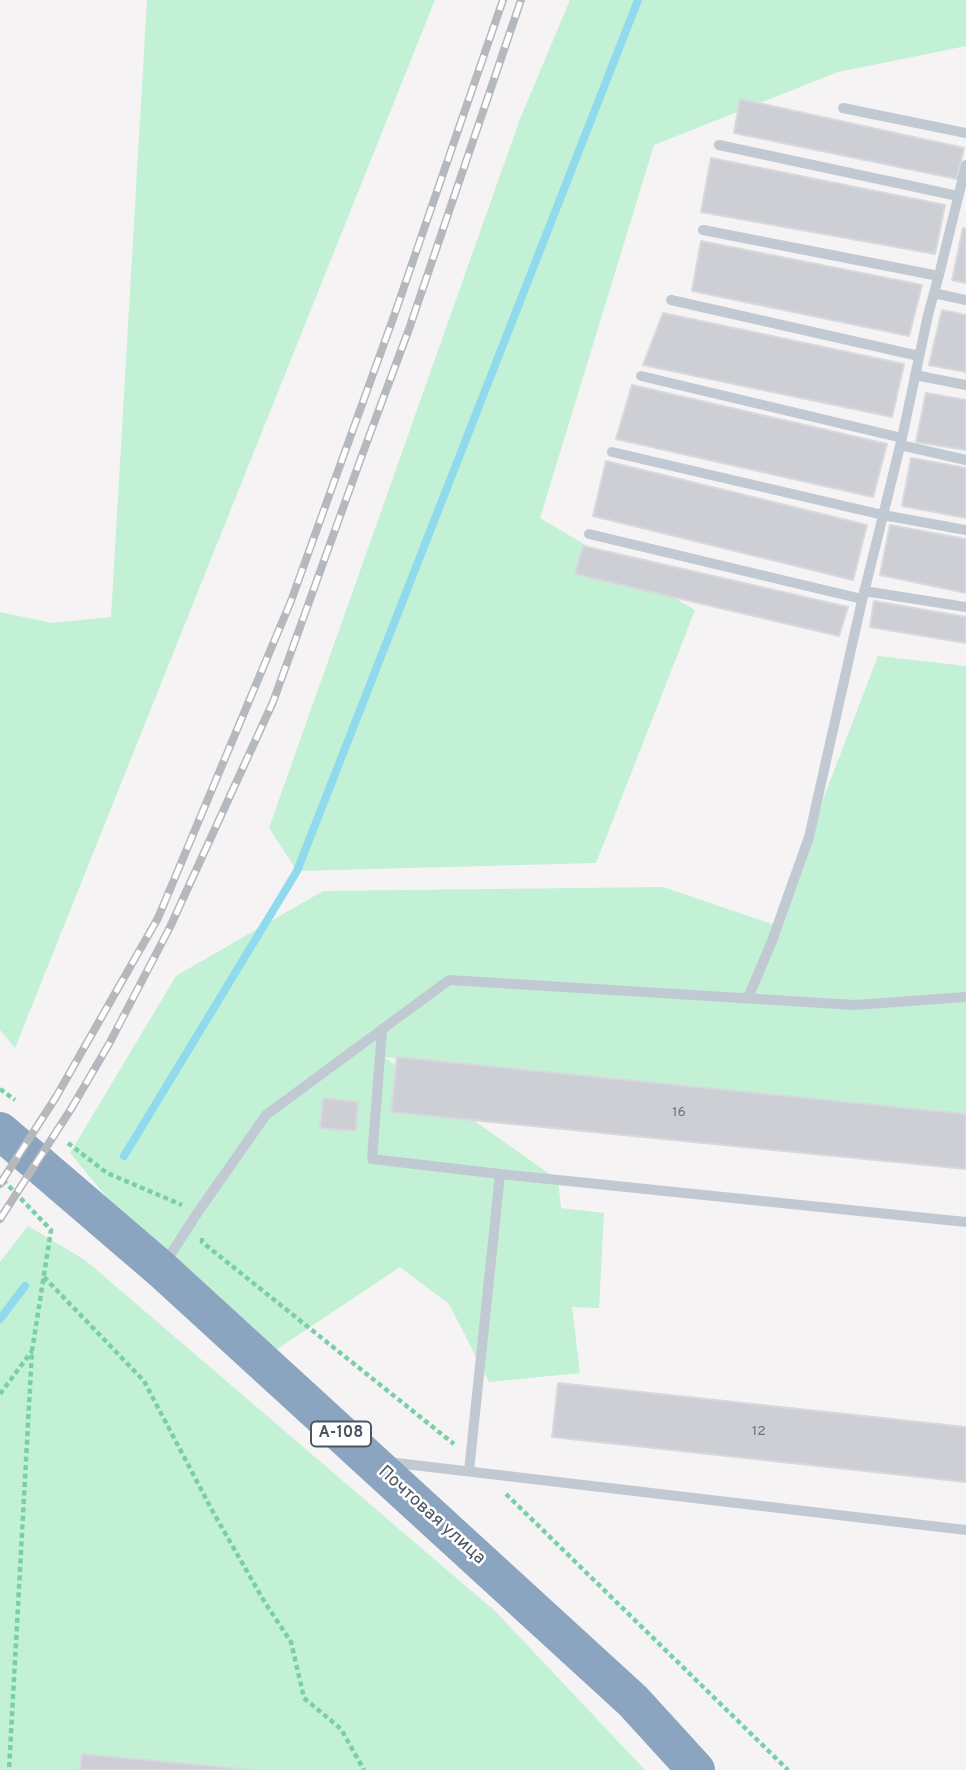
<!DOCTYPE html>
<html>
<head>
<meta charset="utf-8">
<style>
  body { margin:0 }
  canvas { display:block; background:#f5f3f3 }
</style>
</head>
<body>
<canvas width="966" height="1770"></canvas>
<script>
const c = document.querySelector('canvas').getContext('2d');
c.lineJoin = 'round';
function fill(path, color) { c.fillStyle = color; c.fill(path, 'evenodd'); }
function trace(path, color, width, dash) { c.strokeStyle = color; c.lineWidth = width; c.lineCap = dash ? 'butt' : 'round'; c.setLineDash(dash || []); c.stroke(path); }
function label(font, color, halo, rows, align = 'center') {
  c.font = font + ' Overpass,sans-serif'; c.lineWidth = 5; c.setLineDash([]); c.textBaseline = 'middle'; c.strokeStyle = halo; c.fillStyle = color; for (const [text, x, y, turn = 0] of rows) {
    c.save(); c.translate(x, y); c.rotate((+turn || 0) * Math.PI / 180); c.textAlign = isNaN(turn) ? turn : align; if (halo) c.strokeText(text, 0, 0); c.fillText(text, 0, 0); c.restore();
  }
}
fill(new Path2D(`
  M 147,0 L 435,0 L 15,1048 L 0,1030 L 0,612 L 52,623 L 111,617 Z
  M 570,0 L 966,0 L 966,46 L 838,72 L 654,145 L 540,518 L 695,610 L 596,863 L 297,871 L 269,828 L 520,119 Z
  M 878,656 L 966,666 L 966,1120 L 384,1057 L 558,1180 L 561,1208 L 604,1213 L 599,1308 L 572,1307 L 580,1373 L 489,1382 L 449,1304 L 400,1267 L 249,1368 L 70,1153 L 176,976 L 323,891 L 663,887 L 775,925 Z
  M 28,1226 L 85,1260 L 496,1612 L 645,1770 L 0,1770 L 0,1262 Z`), '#c3f1d5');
trace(new Path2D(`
  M 124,1156 L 297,871 L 638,0
  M 0,1319 L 25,1286`), '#90daee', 8);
const building = new Path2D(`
  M 740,99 L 964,148 L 957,179 L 734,133 Z
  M 711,158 L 945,205 L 935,254 L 701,212 Z
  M 963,228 L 966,229 L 966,283 L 952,280 Z
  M 701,241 L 922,285 L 909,336 L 692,291 Z
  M 942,310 L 966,315 L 966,372 L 929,365 Z
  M 663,313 L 904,364 L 892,417 L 643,365 Z
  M 632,385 L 887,444 L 873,497 L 616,439 Z
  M 926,393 L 966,400 L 966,450 L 916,442 Z
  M 911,458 L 966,468 L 966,518 L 902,506 Z
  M 606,461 L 867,525 L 853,580 L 593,516 Z
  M 890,525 L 966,539 L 966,593 L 880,575 Z
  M 583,546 L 848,607 L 839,636 L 575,574 Z
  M 874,601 L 966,617 L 966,643 L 870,627 Z
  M 397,1057 L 966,1114 L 966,1169 L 391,1112 Z
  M 323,1098 L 358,1102 L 356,1131 L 320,1128 Z
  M 558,1383 L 966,1427 L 966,1482 L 552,1437 Z
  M 82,1754 L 254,1770 L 80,1770 Z`);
fill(building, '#cdcfd5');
trace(building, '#d7d9de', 2);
trace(new Path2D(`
  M 0,1089 L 15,1100
  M 68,1143 L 107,1173 L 182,1205
  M 3,1180 L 51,1230 L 32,1351 L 9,1770
  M 202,1238 L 202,1242 L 454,1444
  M 44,1277 L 144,1381 L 213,1512 L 264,1601 L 291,1642 L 304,1698 L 341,1729 L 364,1770
  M 0,1394 L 32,1351
  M 506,1494 L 788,1770`), '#7ad0a6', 4.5, [5, 3.5]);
trace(new Path2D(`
  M 843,108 L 966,133
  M 719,145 L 958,196
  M 703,230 L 939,276
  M 934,293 L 966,300
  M 671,300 L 919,356
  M 915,375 L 966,385
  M 641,376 L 902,438
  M 900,445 L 966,460
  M 612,452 L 883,515 L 966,530
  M 589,534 L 862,599
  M 864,591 L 966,607
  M 748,998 L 772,941 L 809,837 L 861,605 L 902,438 L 928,315 L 940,271 L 966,165
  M 382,1030 L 372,1159 L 500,1174 L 966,1222
  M 165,1263 L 198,1212 L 266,1115 L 449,980 L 855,1005 L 966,997
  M 388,1462 L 966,1530
  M 469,1471 L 500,1174`), '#c1cad2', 10);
trace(new Path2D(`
  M 0,1131 L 161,1269 L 633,1701 L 696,1770`), '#8ba5c1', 38);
const rail = new Path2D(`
  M 0,1184 L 56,1097 L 158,918 L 291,601 L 394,316 L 503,0
  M 0,1219 L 71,1109 L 109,1044 L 170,927 L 273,702 L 361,458 L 409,329 L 521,0`);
trace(rail, '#b5b8bd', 8);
trace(rail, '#fff', 5, [16]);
label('14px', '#6b747e', null, [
  ["16",679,1113],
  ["12",759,1432]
]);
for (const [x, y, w] of [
  [341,1434,60]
]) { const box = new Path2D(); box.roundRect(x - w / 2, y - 12.5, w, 25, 5); c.fillStyle = '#fff'; c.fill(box); trace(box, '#4a5661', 2); }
label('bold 16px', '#4a5661', null, [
  ["А-108",341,1434]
]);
label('18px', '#4a5661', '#fff', [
  ["Почтовая улица",431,1516,42]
]);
</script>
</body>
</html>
